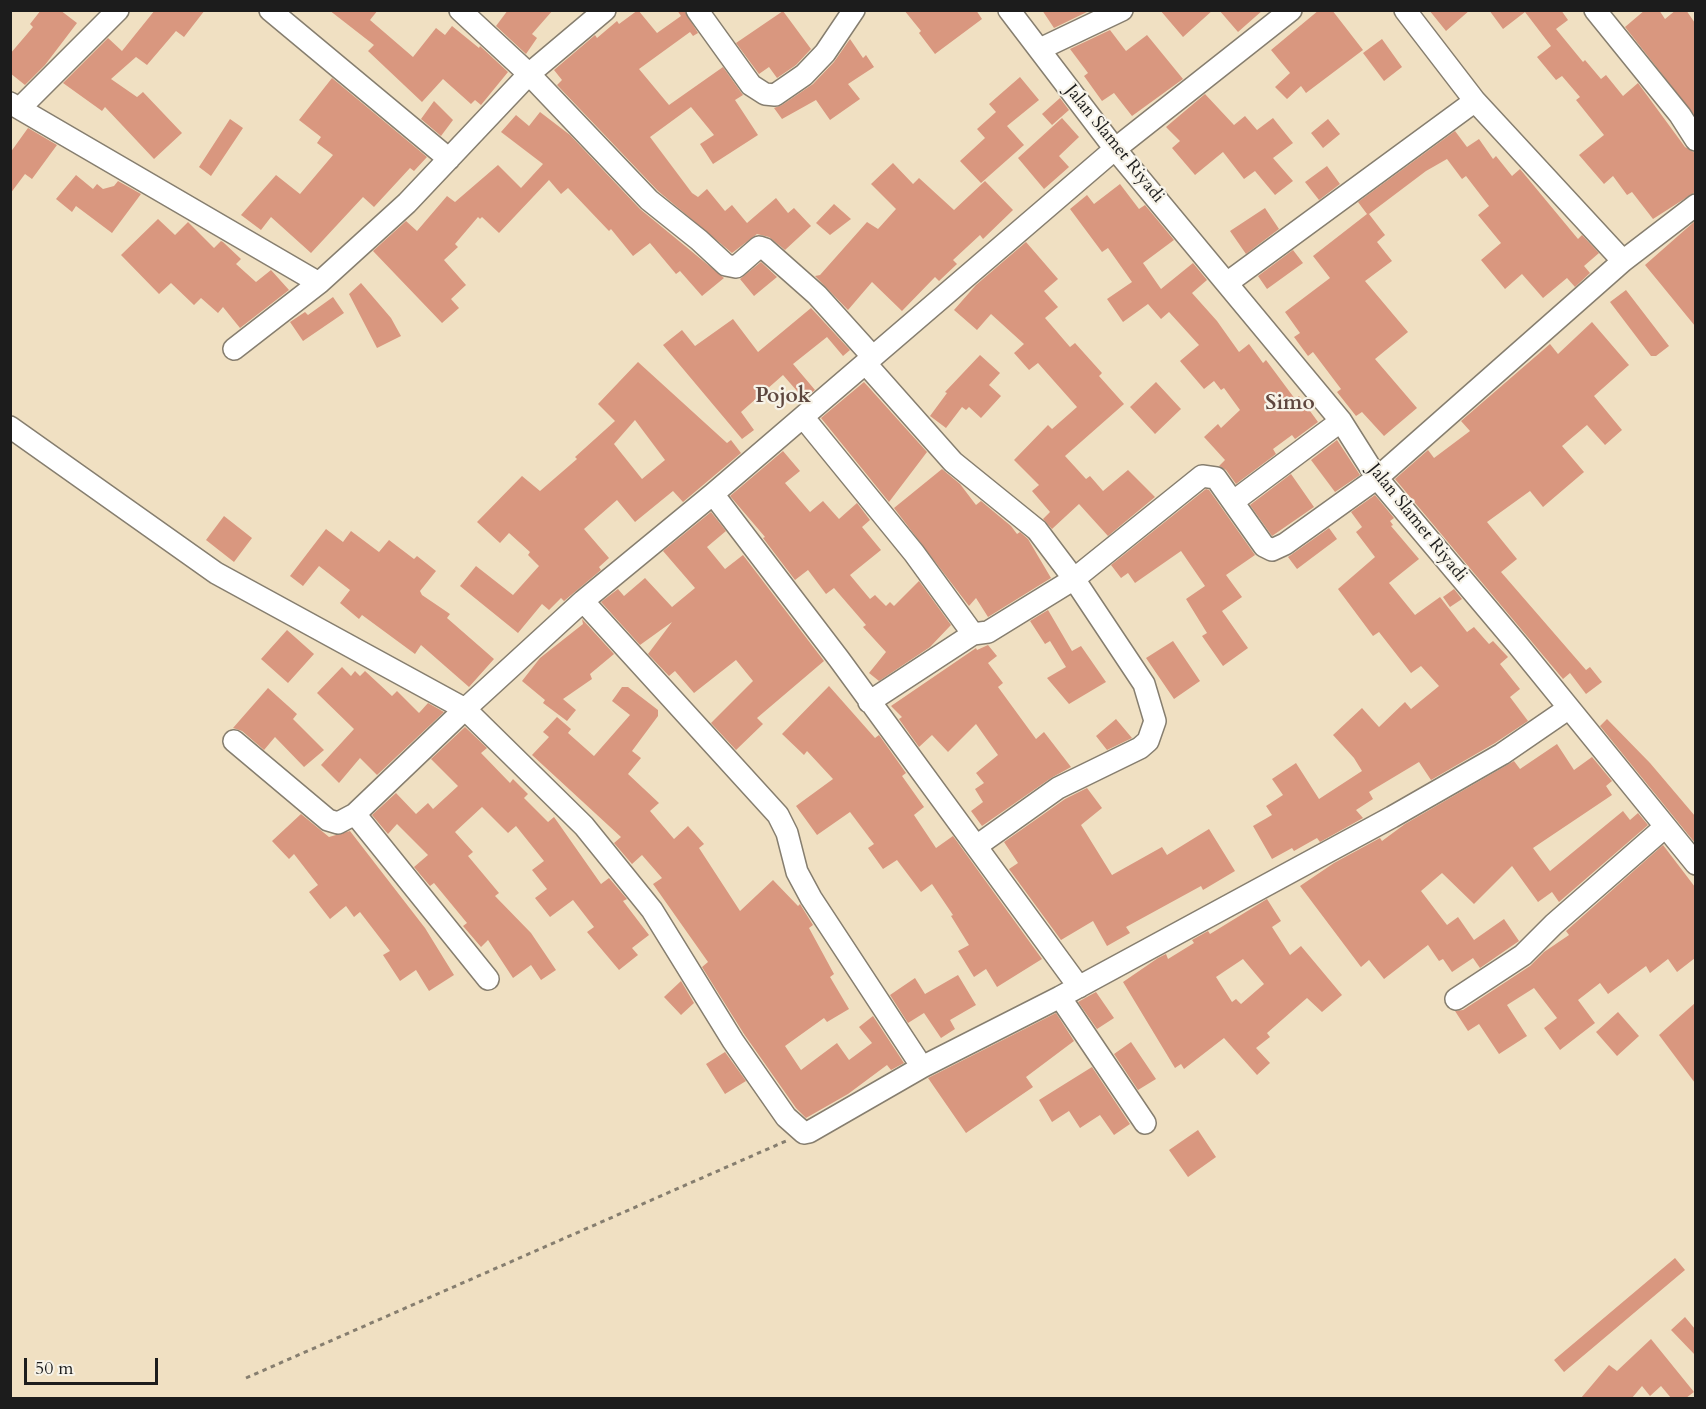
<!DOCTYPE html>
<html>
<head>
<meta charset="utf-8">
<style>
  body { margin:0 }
  #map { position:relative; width:1706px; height:1409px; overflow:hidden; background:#f0e0c2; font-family:Cardo,serif }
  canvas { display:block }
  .frame { position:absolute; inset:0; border:12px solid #1c1c1c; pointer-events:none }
  .scale { position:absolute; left:24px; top:1358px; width:134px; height:27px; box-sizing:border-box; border:3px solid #1c1c1c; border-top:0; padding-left:8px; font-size:18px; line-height:21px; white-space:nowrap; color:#1c1c1c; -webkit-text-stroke:4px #f7f3e8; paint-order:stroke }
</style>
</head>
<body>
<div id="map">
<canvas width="1706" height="1409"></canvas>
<div class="frame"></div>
<div class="scale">50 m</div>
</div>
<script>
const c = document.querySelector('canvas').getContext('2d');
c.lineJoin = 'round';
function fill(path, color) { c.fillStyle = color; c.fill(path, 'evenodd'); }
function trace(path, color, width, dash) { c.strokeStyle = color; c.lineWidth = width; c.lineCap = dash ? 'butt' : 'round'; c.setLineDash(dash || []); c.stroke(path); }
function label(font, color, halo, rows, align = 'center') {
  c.font = font + ' Cardo,serif'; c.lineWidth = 4.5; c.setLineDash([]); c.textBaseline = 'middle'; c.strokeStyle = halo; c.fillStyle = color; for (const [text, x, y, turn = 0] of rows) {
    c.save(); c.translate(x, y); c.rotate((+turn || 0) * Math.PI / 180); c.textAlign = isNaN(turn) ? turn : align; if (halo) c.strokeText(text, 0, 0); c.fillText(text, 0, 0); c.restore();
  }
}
fill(new Path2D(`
  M 41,10 L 60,10 L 77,23 L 45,65 L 25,85 L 10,73 L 10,54 L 33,27 L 30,24 Z
  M 155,10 L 205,10 L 184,37 L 176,31 L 147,65 L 136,57 L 111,79 L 137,97 L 143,92 L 182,133 L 154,159 L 105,107 L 102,111 L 63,83 L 108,38 L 122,51 Z
  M 329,10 L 378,10 L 370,20 L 413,57 L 436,28 L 445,35 L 452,26 L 479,48 L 480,46 L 508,72 L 481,105 L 475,100 L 471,104 L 443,79 L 422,102 L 368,51 L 374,45 Z
  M 508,10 L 553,10 L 532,34 L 537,38 L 526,54 L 496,26 Z
  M 638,10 L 657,33 L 681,16 L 677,10 L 684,10 L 698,33 L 693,36 L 690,32 L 639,69 L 669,105 L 723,67 L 743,95 L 735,100 L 758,135 L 713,164 L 700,144 L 714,135 L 691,107 L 650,137 L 692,193 L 698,197 L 707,189 L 725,211 L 732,205 L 747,223 L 776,198 L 788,213 L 794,208 L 811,226 L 785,250 L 769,237 L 757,234 L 732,253 L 658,191 L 557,85 L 562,80 L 554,70 L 595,35 L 597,38 L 617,21 L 619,24 Z
  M 904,10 L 976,10 L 982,19 L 935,54 L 919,33 L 921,31 Z
  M 1042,10 L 1091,10 L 1054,28 Z
  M 1160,10 L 1213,10 L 1183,37 Z
  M 1219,10 L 1263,10 L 1238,32 Z
  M 1319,10 L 1332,10 L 1363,50 L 1306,93 L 1301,86 L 1287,99 L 1275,87 L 1290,73 L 1271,50 Z
  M 1429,10 L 1470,10 L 1446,31 Z
  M 1489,10 L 1561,10 L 1568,20 L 1556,29 L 1583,62 L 1585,60 L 1601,79 L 1606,75 L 1623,96 L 1638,83 L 1685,147 L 1695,153 L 1695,192 L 1653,219 L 1632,192 L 1627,195 L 1613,176 L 1604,184 L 1579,155 L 1604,135 L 1576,100 L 1580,97 L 1562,76 L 1556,80 L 1537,57 L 1551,46 L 1525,12 L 1503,29 Z
  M 1645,10 L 1659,10 L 1665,19 L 1676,10 L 1686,10 L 1695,23 L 1695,116 L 1625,27 Z
  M 783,11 L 811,49 L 796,65 L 777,78 L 769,67 L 759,74 L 736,43 Z
  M 1110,30 L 1126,51 L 1147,35 L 1183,79 L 1132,116 L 1114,93 L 1102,101 L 1084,76 L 1088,73 L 1070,49 Z
  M 850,39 L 863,58 L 866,55 L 874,67 L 848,84 L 860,99 L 830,120 L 816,100 L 782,119 L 774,108 L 782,105 L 813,84 L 834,62 Z
  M 1382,39 L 1402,67 L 1384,81 L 1363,53 Z
  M 1020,77 L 1039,100 L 1007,126 L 1024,145 L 981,183 L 960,161 L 985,138 L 977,129 L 996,112 L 989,104 Z
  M 332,78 L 427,157 L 414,171 L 410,168 L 374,207 L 363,197 L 311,253 L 271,217 L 261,230 L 241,215 L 276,175 L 300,194 L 333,155 L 317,143 L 321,137 L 299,120 Z
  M 1205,94 L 1234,125 L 1245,116 L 1257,130 L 1273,118 L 1293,143 L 1273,158 L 1293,181 L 1275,195 L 1255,171 L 1244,179 L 1223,152 L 1195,175 L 1172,148 L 1180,141 L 1166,127 Z
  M 1060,98 L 1069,110 L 1052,125 L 1042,114 Z
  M 434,101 L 453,120 L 441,136 L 421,119 Z
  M 540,112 L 570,135 L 640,209 L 724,278 L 702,296 L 680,271 L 676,274 L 650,243 L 633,256 L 611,229 L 609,231 L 568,188 L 561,194 L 549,180 L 499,233 L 482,217 L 480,219 L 478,217 L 455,244 L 458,247 L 444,260 L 466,285 L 451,299 L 459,308 L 442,323 L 373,251 L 406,221 L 417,231 L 447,196 L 455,202 L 498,165 L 521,188 L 543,164 L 501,132 L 516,115 L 529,126 Z
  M 1062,118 L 1079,137 L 1059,156 L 1069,167 L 1044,189 L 1018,158 Z
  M 230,119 L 243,128 L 211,176 L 199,167 Z
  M 1328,119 L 1340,134 L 1323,148 L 1311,133 Z
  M 28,128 L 57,145 L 32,179 L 25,174 L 10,194 L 10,153 Z
  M 1455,131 L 1467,147 L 1479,139 L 1493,159 L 1496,156 L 1512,176 L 1520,169 L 1578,239 L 1582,235 L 1599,253 L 1584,266 L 1590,273 L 1575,287 L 1567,278 L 1543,298 L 1522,274 L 1505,289 L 1481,260 L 1501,243 L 1478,215 L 1489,206 L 1466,176 L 1462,179 L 1447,159 L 1426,171 L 1369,214 L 1385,235 L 1377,242 L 1392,261 L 1365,281 L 1408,332 L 1375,359 L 1417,408 L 1384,436 L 1362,412 L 1356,416 L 1337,392 L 1341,389 L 1313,352 L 1308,356 L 1294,337 L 1300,333 L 1285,312 L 1330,278 L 1313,256 L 1367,214 L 1358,202 Z
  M 893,163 L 913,184 L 919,178 L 954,210 L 985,181 L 1013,210 L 983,239 L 980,235 L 953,260 L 957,264 L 939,281 L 935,277 L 902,311 L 872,282 L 848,310 L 815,276 L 820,275 L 867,222 L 878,229 L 896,209 L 871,184 Z
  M 1327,166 L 1340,184 L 1319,200 L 1305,182 Z
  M 76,175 L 93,189 L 97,184 L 103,189 L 114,186 L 118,181 L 141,194 L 112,233 L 76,206 L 72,212 L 56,199 Z
  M 1120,184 L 1139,209 L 1145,205 L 1174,240 L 1143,263 L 1161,289 L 1193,263 L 1207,280 L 1192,293 L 1217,321 L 1239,352 L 1249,344 L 1263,363 L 1266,360 L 1295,399 L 1299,396 L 1318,422 L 1295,439 L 1292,435 L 1273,449 L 1276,454 L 1236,484 L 1226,470 L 1219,466 L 1225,460 L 1204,437 L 1218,424 L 1221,428 L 1240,410 L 1224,388 L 1221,390 L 1214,381 L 1204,389 L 1180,361 L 1199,345 L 1169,312 L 1161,319 L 1148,304 L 1123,322 L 1107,299 L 1132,282 L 1108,248 L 1102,252 L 1070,209 L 1087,195 L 1094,204 Z
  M 834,204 L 851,219 L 830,235 L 816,223 Z
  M 1265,208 L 1279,229 L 1246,254 L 1230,231 Z
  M 158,219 L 175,235 L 188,222 L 214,248 L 221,241 L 223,242 L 241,259 L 236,264 L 256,282 L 271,270 L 289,290 L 240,328 L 223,307 L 218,313 L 201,298 L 194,305 L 171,283 L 159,294 L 121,255 Z
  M 1695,221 L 1695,326 L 1645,265 Z
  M 1026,242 L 1058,279 L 1044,291 L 1058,307 L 1045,318 L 1070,347 L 1075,343 L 1102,373 L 1099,376 L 1124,404 L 1065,456 L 1086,479 L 1090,476 L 1103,491 L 1128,470 L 1155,497 L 1108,536 L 1079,504 L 1052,529 L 1043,519 L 1050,512 L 1032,491 L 1039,485 L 1014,460 L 1048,425 L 1052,429 L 1077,407 L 1038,363 L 1029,370 L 1014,353 L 1024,344 L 991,314 L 977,330 L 954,310 L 976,285 Z
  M 1293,250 L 1303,263 L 1267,289 L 1258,276 Z
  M 761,262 L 777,277 L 754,296 L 740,279 Z
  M 361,283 L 391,318 L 401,336 L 377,348 L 349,294 Z
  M 1626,290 L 1669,346 L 1656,356 L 1651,356 L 1610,302 Z
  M 333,297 L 344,313 L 303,341 L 290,322 L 305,312 L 308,315 Z
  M 811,308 L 850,350 L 843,356 L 827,337 L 793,364 L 815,390 L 804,399 L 783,375 L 741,412 L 754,430 L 742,439 L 663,345 L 682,330 L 695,346 L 733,319 L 758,352 Z
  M 1592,322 L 1629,365 L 1594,396 L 1622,430 L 1605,445 L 1587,425 L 1562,446 L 1584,472 L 1543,507 L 1530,491 L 1487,522 L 1517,559 L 1501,572 L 1586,670 L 1590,667 L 1602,682 L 1586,694 L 1570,673 L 1563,679 L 1395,479 L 1428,450 L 1434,458 L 1470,431 L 1461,421 L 1550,344 L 1558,354 Z
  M 980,355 L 1000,373 L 989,385 L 1001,396 L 981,418 L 969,407 L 966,410 L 962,407 L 946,428 L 930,416 L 947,393 L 945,392 Z
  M 638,362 L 727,443 L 731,440 L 741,453 L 683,502 L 673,491 L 635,522 L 617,500 L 584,529 L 609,558 L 599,567 L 601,570 L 564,601 L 561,598 L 549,610 L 542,604 L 518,633 L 460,586 L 476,566 L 513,595 L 539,566 L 528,555 L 530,552 L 509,533 L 500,543 L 477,522 L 522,476 L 540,491 L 577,459 L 575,457 L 615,421 L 598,404 ZM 635,420 L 665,460 L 642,479 L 614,444 Z
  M 864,382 L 927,452 L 889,502 L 821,418 Z
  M 1156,382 L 1181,409 L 1155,434 L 1130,407 Z
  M 1337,440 L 1360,475 L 1335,492 L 1311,460 Z
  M 783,451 L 800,471 L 785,483 L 810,512 L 823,501 L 839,519 L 857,503 L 870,520 L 862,527 L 881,550 L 850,575 L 870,599 L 875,595 L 886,606 L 890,602 L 894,606 L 919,581 L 951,625 L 930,647 L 879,681 L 869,673 L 886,652 L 863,627 L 866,625 L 834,588 L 826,594 L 808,570 L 795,580 L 763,538 L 765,537 L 730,496 Z
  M 942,469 L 960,484 L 976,505 L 981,501 L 1011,526 L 1017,534 L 1020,532 L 1028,539 L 1051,578 L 988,617 L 976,598 L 969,606 L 894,508 Z
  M 1291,474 L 1314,507 L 1272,536 L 1250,505 Z
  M 1206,489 L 1209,490 L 1255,555 L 1226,575 L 1242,597 L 1222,611 L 1248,648 L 1223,666 L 1202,636 L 1207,633 L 1186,599 L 1205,586 L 1181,551 L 1135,583 L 1128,573 L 1121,578 L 1111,565 Z
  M 1375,495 L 1394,518 L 1390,521 L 1393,525 L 1391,526 L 1419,559 L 1389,583 L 1415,615 L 1440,597 L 1467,632 L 1474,627 L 1489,644 L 1493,641 L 1508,657 L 1500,664 L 1520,689 L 1510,697 L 1528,721 L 1495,743 L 1431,780 L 1419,762 L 1369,792 L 1373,799 L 1356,810 L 1363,818 L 1320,842 L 1317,838 L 1294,851 L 1292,848 L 1272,859 L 1253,826 L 1272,815 L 1266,806 L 1283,795 L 1272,779 L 1296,763 L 1319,799 L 1362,771 L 1354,758 L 1333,735 L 1362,708 L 1379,727 L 1405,702 L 1411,709 L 1439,686 L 1421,666 L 1411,673 L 1379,632 L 1373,636 L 1338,589 L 1375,557 L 1356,532 L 1362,527 L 1351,512 Z
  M 711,512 L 726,531 L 707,547 L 725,569 L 743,555 L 824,661 L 757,718 L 763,724 L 736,750 L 711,723 L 753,681 L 736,660 L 694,693 L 675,671 L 669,676 L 648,654 L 672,622 L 640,645 L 601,602 L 618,589 L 624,596 L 645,578 L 672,607 L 695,588 L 663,551 Z
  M 224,516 L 252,538 L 234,562 L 206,540 Z
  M 1329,528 L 1337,539 L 1297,569 L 1288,557 Z
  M 326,529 L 343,542 L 351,531 L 379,552 L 389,540 L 414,559 L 417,556 L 436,571 L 420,591 L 422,595 L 450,614 L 447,618 L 494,659 L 469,687 L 421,645 L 415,654 L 362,615 L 359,619 L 340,603 L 350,590 L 319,566 L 303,586 L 290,576 Z
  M 1454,589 L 1462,599 L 1450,607 L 1443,597 Z
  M 1048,610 L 1072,651 L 1081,646 L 1106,682 L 1069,704 L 1047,678 L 1066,667 L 1050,641 L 1045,644 L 1030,621 Z
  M 582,619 L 614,654 L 590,674 L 592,679 L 563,699 L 576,710 L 567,721 L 543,703 L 545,700 L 522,681 L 540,658 L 583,624 Z
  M 287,630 L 314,654 L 288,683 L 261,659 Z
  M 1173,641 L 1200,681 L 1174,699 L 1146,658 Z
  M 988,645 L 997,656 L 988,663 L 1003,683 L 998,687 L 1036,739 L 1044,732 L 1071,767 L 1051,778 L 982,826 L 971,811 L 983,802 L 975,789 L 984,783 L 976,773 L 998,755 L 976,724 L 948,752 L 932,735 L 919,747 L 899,719 L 902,717 L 891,706 L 976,648 L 977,650 Z
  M 342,667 L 351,676 L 355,671 L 360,676 L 365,671 L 392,696 L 397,691 L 419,713 L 428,703 L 444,712 L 377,775 L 360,758 L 339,783 L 321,765 L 354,729 L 317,693 Z
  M 829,686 L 875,738 L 879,735 L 906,773 L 902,776 L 924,807 L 914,815 L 936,848 L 953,836 L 1042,959 L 997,987 L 986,969 L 974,977 L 958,951 L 969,945 L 951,916 L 953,915 L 932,884 L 921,892 L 897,860 L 883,869 L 868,848 L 874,844 L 850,812 L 817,835 L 796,806 L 833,779 L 807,751 L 804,755 L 782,734 Z
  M 622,687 L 628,687 L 658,710 L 658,716 L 632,751 L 641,758 L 628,774 L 659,803 L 650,811 L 674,839 L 688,826 L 704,844 L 699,848 L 740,911 L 773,880 L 798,906 L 800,904 L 813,925 L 809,928 L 834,974 L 830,977 L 849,1009 L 827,1022 L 824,1018 L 785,1046 L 801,1070 L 837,1043 L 849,1060 L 872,1043 L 859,1027 L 873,1016 L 904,1063 L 891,1070 L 887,1065 L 848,1094 L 806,1118 L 796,1108 L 744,1034 L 702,967 L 708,962 L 653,884 L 662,878 L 642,855 L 632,864 L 614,843 L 621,837 L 532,755 L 549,737 L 543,732 L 557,717 L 571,729 L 568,733 L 594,756 L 630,715 L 612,701 Z
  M 268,688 L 297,714 L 293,719 L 324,750 L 304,767 L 275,737 L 264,750 L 242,731 L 233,728 Z
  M 1116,719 L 1132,738 L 1107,750 L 1096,736 Z
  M 1607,719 L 1650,763 L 1695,816 L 1695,843 L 1600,726 Z
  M 465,727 L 487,748 L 481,753 L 510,783 L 513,779 L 528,794 L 524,798 L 548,822 L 554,817 L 601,884 L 609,878 L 627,899 L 623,901 L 649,935 L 632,948 L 638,955 L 619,970 L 587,932 L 594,927 L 573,900 L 550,917 L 535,898 L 547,889 L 532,870 L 544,861 L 516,826 L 508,833 L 482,807 L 455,832 L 473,852 L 468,856 L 499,893 L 495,896 L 531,933 L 556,970 L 541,980 L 531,965 L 513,978 L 488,940 L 481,947 L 463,926 L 467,923 L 434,883 L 430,886 L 414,867 L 428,855 L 397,824 L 388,834 L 372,815 L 396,793 L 416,814 L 428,803 L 433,809 L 458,786 L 431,759 Z
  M 1557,744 L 1574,770 L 1592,757 L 1612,781 L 1606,786 L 1612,795 L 1533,848 L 1550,871 L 1623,811 L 1630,820 L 1638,813 L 1648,825 L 1559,902 L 1552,892 L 1538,902 L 1512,866 L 1474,904 L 1442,873 L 1421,891 L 1447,925 L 1458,917 L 1474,940 L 1504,919 L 1519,941 L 1480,968 L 1473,958 L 1452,972 L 1443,959 L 1439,961 L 1428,945 L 1384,979 L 1369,960 L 1361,967 L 1300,886 L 1334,863 L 1380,838 L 1382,841 L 1405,824 L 1514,761 L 1520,769 Z
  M 1087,788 L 1102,808 L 1081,825 L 1112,875 L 1162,847 L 1167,855 L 1209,829 L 1235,871 L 1203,890 L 1201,886 L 1126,927 L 1130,933 L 1107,946 L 1093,921 L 1061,940 L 1009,869 L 1018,863 L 1004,842 L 1065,799 Z
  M 301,814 L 329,837 L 350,831 L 425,928 L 454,975 L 429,991 L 416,970 L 400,981 L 383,955 L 390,951 L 360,912 L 354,917 L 346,906 L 330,919 L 309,892 L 318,885 L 294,854 L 289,859 L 272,841 Z
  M 1663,845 L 1695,887 L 1695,958 L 1677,972 L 1668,959 L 1650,973 L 1646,966 L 1608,994 L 1600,983 L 1578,1000 L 1595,1023 L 1560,1050 L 1544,1028 L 1557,1018 L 1534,988 L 1507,1005 L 1527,1036 L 1499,1054 L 1479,1024 L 1468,1031 L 1455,1011 L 1463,1010 L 1530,966 L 1544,952 L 1569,935 L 1566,931 Z
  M 1267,899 L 1281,921 L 1272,927 L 1290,955 L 1301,946 L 1342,995 L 1322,1012 L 1307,998 L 1267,1033 L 1270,1037 L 1256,1048 L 1270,1063 L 1257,1075 L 1224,1038 L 1184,1069 L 1181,1064 L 1175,1068 L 1123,982 L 1158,958 L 1166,954 L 1168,959 L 1194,943 L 1192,940 L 1208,931 L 1210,934 ZM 1243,959 L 1264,984 L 1241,1004 L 1236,999 L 1232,1002 L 1216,977 Z
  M 958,975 L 976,1005 L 950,1020 L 955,1029 L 941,1038 L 924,1013 L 908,1023 L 890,995 L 915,978 L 925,994 Z
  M 681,981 L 694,1003 L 681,1015 L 664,997 Z
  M 1096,992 L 1114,1018 L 1097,1029 L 1078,1002 Z
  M 1695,1003 L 1695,1083 L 1659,1035 Z
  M 1618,1012 L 1639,1036 L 1617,1056 L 1596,1032 Z
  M 1056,1013 L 1074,1041 L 1026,1077 L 1033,1087 L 966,1133 L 928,1078 Z
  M 1131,1042 L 1156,1079 L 1138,1090 L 1114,1054 Z
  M 725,1052 L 746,1081 L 725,1094 L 706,1064 Z
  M 1092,1067 L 1130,1124 L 1114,1135 L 1100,1115 L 1080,1128 L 1069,1111 L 1052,1122 L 1039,1100 Z
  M 1198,1130 L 1216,1157 L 1188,1177 L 1169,1150 Z
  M 1675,1258 L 1685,1270 L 1564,1372 L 1554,1360 Z
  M 1685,1317 L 1695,1329 L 1695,1355 L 1671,1330 Z
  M 1651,1339 L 1694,1392 L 1686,1398 L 1671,1398 L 1661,1386 L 1650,1396 L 1642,1386 L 1632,1398 L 1581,1398 L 1609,1365 L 1617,1371 Z`), '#d9977f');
const minor = new Path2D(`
  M 270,10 L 449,159
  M 460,10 L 529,74 L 649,200 L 699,240 L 726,265 L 736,267 L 759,247 L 765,249 L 817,295 L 873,357
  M 697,10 L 751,85 L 765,94 L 775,95 L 804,75 L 825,53 L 854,10
  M 1009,10 L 1115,149 L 1341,421 L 1377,478 L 1517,644 L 1696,864
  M 1405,10 L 1475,101 L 1623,261
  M 1595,10 L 1680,115 L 1696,140
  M 1040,49 L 1122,10
  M 10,103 L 319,283 L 407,203 L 529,74 L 605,10
  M 20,108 L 118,10
  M 1227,283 L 1475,101
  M 234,349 L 319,283
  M 866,364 L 953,462 L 1037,530 L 1074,579 L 1144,684 L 1155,721 L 1148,741 L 1140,748 L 1058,788 L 978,845
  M 803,417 L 914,553 L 973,634
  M 10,427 L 216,573 L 465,709 L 583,601 L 713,494 L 1115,149 L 1291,10
  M 713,494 L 839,659 L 1079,987
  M 1234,501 L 1341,421
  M 583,601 L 778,815 L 787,833 L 797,872 L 811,898 L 922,1067
  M 869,702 L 973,634 L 988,632 L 1074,579 L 1202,476 L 1216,478 L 1264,546 L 1272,550 L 1285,544 L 1377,478 L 1623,261 L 1696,205
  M 234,741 L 328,820 L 338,823 L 355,814 L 465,709 L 584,826 L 652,910 L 733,1041 L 786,1117 L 804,1133 L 809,1132 L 922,1067 L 1060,997 L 1392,817 L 1502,754 L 1569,708
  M 355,814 L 488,979
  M 1060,997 L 1145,1123
  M 1456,999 L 1523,955 L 1554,924 L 1665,827`);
trace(minor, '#867e6f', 24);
trace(new Path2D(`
  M 246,1378 L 786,1141`), '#867e6f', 3, [4.5, 4.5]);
trace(minor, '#fff', 21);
label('18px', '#1c1c1c', '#f7f3e8', [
  ["Jalan Slamet Riyadi",1114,144,51],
  ["Jalan Slamet Riyadi",1417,523,51]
]);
label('bold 21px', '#5e473f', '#f7f3e8', [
  ["Pojok",783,397],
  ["Simo",1290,404]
]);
</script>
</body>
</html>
